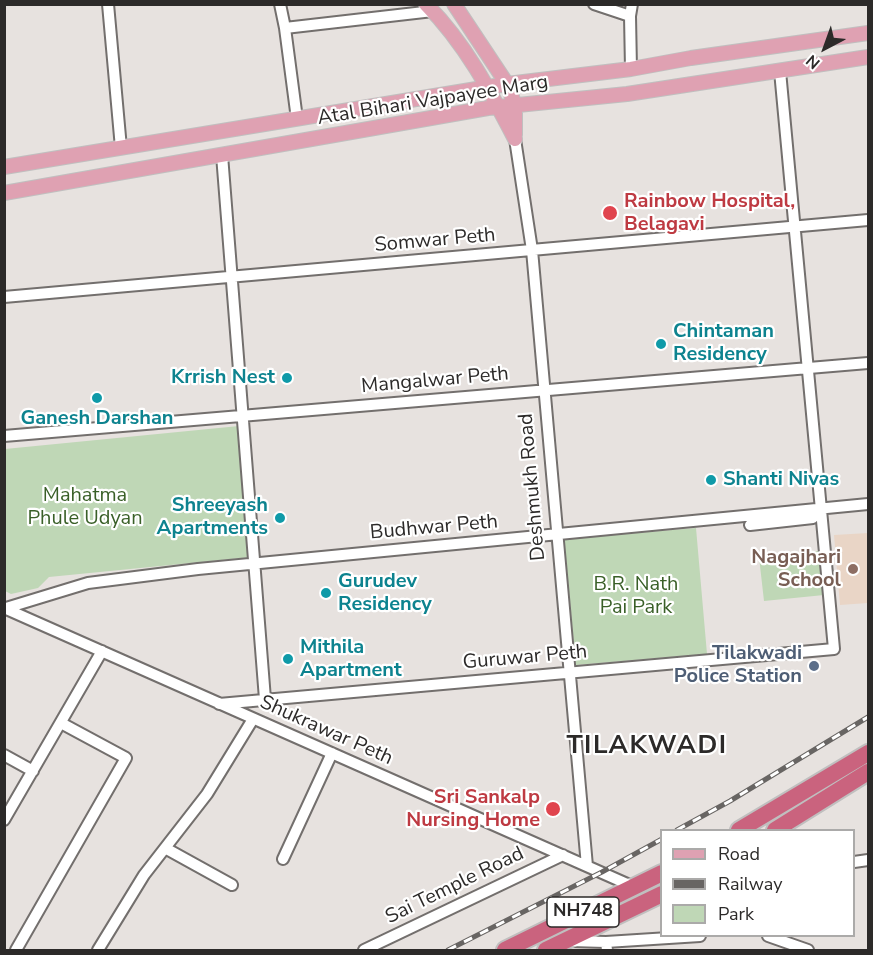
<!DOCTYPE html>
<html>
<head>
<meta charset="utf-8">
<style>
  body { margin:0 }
  #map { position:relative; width:873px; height:955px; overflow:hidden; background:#e7e2df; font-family:"Nunito Sans",sans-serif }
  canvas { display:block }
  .frame { position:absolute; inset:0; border:6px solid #2c2a29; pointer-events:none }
  .legend { position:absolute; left:660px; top:829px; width:195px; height:108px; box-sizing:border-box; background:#fff; border:2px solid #abaaa9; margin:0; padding:8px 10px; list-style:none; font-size:18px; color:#2c2a29 }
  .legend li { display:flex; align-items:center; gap:12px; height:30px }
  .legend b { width:30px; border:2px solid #abaaa9 }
  .north { position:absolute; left:795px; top:18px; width:60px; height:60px; -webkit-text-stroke:4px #fff; paint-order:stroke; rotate:221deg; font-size:16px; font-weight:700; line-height:24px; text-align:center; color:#2c2a29 }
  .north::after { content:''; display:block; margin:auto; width:21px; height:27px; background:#2c2a29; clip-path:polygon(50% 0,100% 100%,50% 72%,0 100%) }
</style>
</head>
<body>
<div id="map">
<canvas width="873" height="955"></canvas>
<div class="frame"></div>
<ul class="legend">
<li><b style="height:8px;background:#dfa1b2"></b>Road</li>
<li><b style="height:8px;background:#686563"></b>Railway</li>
<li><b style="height:16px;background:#bfd7b6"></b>Park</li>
</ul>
<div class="north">N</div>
</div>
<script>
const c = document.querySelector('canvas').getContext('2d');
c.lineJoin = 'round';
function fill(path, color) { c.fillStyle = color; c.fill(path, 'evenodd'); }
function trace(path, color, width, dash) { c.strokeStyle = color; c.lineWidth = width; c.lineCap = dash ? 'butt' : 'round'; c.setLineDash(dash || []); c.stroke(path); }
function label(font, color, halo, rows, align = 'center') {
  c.font = font + ' "Nunito Sans",sans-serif'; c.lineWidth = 4.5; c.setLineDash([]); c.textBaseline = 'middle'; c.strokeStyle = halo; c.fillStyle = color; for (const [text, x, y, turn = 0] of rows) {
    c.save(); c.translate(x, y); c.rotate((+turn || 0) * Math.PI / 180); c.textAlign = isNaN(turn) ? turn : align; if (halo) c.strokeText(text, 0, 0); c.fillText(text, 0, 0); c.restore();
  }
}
fill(new Path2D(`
  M 868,533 L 868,603 L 840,605 L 834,535 Z`), '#e9d5c6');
fill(new Path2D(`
  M 239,426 L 252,557 L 49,577 L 38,588 L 11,594 L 5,591 L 5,449 Z
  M 696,528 L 707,654 L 576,665 L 564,539 Z
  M 819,551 L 824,595 L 764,601 L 759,557 Z`), '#bfd7b6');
const minor = new Path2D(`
  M 108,4 L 121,148
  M 280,4 L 285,28 L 297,119
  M 594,4 L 630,16
  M 285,28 L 433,11
  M 631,69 L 630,16 L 632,4
  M 515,139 L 532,250 L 587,866
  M 222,155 L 265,699
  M 4,297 L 868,220
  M 4,436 L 868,363
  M 750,525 L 813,518
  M 4,608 L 634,887
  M 6,608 L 88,583 L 198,569 L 868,504
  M 219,704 L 834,649 L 780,71
  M 4,755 L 33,771
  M 4,820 L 102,651
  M 165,848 L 232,885
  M 283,859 L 332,753
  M 854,862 L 868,860
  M 768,936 L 808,950
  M 570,941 L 606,942 L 607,950
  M 606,942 L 700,936
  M 16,950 L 126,758 L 61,723
  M 98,950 L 144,875 L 207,794 L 253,719
  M 364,950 L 563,855`);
const major = new Path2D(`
  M 426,4 C 465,43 490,91 515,139
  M 454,4 L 507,84 L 515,105 L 515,135
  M 4,167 L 507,84 L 631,69 L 691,58 L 868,33
  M 4,193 L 488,108 L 627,94 L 868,57`);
const highway = new Path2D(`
  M 739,830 L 868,753
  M 775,830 L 868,772
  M 505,950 L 662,873
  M 546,950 L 662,894`);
trace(minor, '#736f6d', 14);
trace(major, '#c0bfbf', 16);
trace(highway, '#c0bfbf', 20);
trace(minor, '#fff', 10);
trace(major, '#dfa1b2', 14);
trace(highway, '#ca637e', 16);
const rail = new Path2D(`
  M 677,830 L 730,801 L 868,717
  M 448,950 L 602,872 L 662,839`);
trace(rail, '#686563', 5);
trace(rail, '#fff', 3, [9]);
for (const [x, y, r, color] of [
  [610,213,8,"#e0444e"],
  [661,344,6,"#0f9aa8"],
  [287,378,6,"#0f9aa8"],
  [97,398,6,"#0f9aa8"],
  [711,480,6,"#0f9aa8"],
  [280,518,6,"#0f9aa8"],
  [853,569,6,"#8d6e63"],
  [326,593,6,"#0f9aa8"],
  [288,659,6,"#0f9aa8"],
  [814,666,6,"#5c6f8a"],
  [553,809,8,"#e0444e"]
]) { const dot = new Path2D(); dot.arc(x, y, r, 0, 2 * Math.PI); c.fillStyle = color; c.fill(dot); trace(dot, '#fff', 2); }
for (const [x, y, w] of [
  [583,912,72]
]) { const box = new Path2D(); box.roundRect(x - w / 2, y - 15, w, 30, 4.5); c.fillStyle = '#fff'; c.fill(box); trace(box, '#2c2a29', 1.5); }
label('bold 18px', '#2c2a29', null, [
  ["NH748",583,912]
]);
label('20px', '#2c2a29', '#fff', [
  ["Atal Bihari Vajpayee Marg",433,101,-9],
  ["Somwar Peth",435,241,-5],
  ["Mangalwar Peth",435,381,-5],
  ["Deshmukh Road",533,487,-95],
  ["Budhwar Peth",434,528,-5],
  ["Guruwar Peth",525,658,-5],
  ["Shukrawar Peth",326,731,24],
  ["Sai Temple Road",455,886,-26]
]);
label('bold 20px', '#be3a42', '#fff', [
  ["Rainbow Hospital,",624,202],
  ["Belagavi",624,225],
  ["Sri Sankalp",540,798,"right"],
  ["Nursing Home",540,821,"right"]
], 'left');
label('bold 20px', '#0d838f', '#fff', [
  ["Chintaman",673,332],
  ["Residency",673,355],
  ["Krrish Nest",275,378,"right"],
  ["Ganesh Darshan",97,419,"center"],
  ["Shanti Nivas",723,480],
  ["Shreeyash",268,506,"right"],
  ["Apartments",268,529,"right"],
  ["Gurudev",338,582],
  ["Residency",338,605],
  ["Mithila",300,648],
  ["Apartment",300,671]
], 'left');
label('20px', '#395f27', '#fff', [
  ["Mahatma",85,496],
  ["Phule Udyan",85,519],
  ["B.R. Nath",636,585],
  ["Pai Park",636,608]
]);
label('bold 20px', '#785e54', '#fff', [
  ["Nagajhari",841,558],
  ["School",841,581]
], 'right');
label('bold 20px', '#4e5e75', '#fff', [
  ["Tilakwadi",802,654],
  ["Police Station",802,677]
], 'right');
c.letterSpacing = '1.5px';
label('bold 26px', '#2c2a29', '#fff', [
  ["TILAKWADI",647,747]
]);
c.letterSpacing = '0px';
</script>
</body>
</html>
